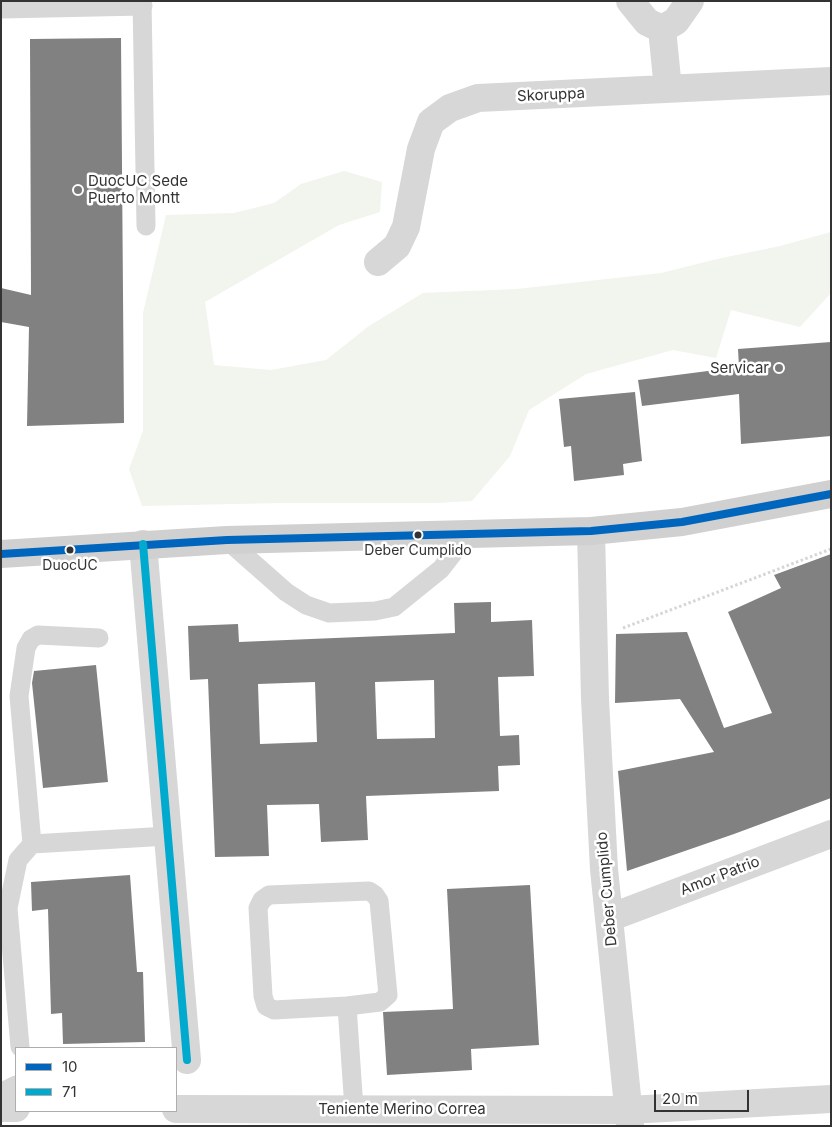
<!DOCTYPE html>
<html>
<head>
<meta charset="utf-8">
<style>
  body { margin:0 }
  #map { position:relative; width:832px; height:1127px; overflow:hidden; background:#fff; font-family:Inter,sans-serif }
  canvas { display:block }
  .frame { position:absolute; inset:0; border:2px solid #333; pointer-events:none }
  .legend { position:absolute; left:15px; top:1047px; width:162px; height:65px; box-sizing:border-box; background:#fff; border:1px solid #adadad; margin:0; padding:6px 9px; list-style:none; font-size:15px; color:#333 }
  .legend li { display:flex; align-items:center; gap:10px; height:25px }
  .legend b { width:25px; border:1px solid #adadad }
  .scale { position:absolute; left:654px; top:1090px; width:95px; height:22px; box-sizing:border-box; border:2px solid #333; border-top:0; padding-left:6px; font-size:15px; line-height:18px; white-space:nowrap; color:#333; -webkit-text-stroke:4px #fff; paint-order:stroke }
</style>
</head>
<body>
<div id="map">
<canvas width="832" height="1127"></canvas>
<div class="frame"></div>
<ul class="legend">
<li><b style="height:6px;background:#0065bd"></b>10</li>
<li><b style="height:6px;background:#00a9ce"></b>71</li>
</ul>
<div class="scale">20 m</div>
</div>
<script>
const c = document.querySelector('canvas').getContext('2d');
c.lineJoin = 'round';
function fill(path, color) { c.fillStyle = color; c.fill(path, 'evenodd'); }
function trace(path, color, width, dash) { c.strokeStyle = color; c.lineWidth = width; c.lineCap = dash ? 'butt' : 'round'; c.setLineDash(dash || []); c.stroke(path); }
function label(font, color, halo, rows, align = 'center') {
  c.font = font + ' Inter,sans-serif'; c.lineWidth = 5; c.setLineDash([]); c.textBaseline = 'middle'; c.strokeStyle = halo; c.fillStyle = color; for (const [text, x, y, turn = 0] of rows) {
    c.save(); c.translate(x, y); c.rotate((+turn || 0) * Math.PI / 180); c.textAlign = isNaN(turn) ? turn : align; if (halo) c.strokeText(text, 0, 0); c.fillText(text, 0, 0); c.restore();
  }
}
fill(new Path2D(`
  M 344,171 L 382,182 L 380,212 L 339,225 L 205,302 L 214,365 L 271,370 L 326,360 L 369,326 L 423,293 L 517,289 L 661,273 L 717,259 L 780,246 L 831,232 L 831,293 L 800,327 L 731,310 L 716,358 L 673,350 L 586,374 L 529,410 L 510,456 L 472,501 L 437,503 L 279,503 L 142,506 L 129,469 L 143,431 L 143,313 L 166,215 L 234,213 L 274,203 L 301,184 Z`), '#f1f5ed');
fill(new Path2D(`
  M 121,38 L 124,423 L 27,426 L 29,327 L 1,322 L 1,288 L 31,295 L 30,39 Z
  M 831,342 L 831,436 L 741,444 L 739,394 L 642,406 L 638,380 L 739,367 L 738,349 Z
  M 635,392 L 642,461 L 623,464 L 624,475 L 574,481 L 571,446 L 564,447 L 559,399 Z
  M 831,554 L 831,798 L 734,834 L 627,871 L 618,771 L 714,752 L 680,699 L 615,703 L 616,634 L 687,632 L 724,728 L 772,713 L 728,612 L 781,588 L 774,575 Z
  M 491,602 L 491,622 L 532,620 L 534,676 L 498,677 L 500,736 L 519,735 L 520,765 L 498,766 L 499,791 L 366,796 L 368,840 L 321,842 L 319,804 L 267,805 L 269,856 L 215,857 L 208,679 L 190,680 L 188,626 L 238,624 L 239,642 L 455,633 L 454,603 ZM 434,680 L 435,738 L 377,739 L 375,682 ZM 315,682 L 317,742 L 260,744 L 258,684 Z
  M 96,665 L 108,782 L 43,788 L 32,683 L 34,671 Z
  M 130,875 L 137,972 L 143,972 L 145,1042 L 63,1044 L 62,1013 L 51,1014 L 48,909 L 32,911 L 31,882 Z
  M 530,885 L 539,1045 L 471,1049 L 472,1070 L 387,1075 L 383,1012 L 453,1009 L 447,889 Z`), '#818181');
trace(new Path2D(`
  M 623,628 L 831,549`), '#d6d6d6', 3, [2.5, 2.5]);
trace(new Path2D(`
  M 142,1 L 146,226
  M 1,9 L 143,6
  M 227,540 L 286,592 L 306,605 L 329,613 L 375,611 L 394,607 L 441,569 L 468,534
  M 32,844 L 19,696 L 26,648 L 31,639 L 38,635 L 99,638
  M 369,891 L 375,895 L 379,901 L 388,995 L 380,1002 L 347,1006 L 274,1010 L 266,1006 L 263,996 L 258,908 L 262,900 L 269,895 Z
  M 347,1006 L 354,1109
  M 20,1047 L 8,908 L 18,860 L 32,844 L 168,836
  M 1,1094 L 6,1090 L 16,1085`), '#d7d7d7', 19);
trace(new Path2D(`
  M 630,1 L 647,22 L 662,29
  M 662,29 L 668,89
  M 662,29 L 676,21 L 690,1
  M 378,262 L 397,246 L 406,227 L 421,149 L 431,122 L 450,108 L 478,98 L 831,81
  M 591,531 L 595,699 L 604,869 L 630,1126
  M 143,544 L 187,1060
  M 609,918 L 831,834
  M 1,1108 L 16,1108
  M 176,1109 L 628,1110 L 831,1099`), '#d7d7d7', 28);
trace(new Path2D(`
  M 1,554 L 227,540 L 591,531 L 682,522 L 831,494`), '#d0d0d0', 28);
trace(new Path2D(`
  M 1,554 L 227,540 L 591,531 L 682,522 L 831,494`), '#0065bd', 8);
trace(new Path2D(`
  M 143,544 L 187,1060`), '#00a9ce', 8);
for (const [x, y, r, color] of [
  [78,190,5,"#7a7a7a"],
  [779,368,5,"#7a7a7a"],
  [418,535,4.5,"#333"],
  [70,550,4.5,"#333"]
]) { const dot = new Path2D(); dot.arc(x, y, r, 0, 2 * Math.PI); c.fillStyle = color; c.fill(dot); trace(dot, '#fff', 2); }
label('14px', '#333', '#fff', [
  ["Deber Cumplido",418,551],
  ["DuocUC",70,566]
]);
label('15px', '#333', '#fff', [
  ["Skoruppa",551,95,-3],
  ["Amor Patrio",720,876,-21],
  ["Deber Cumplido",607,889,-95],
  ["Teniente Merino Correa",402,1109]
]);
label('15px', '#333', '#fff', [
  ["DuocUC Sede",88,181],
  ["Puerto Montt",88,198],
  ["Servicar",769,368,"right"]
], 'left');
</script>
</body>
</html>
